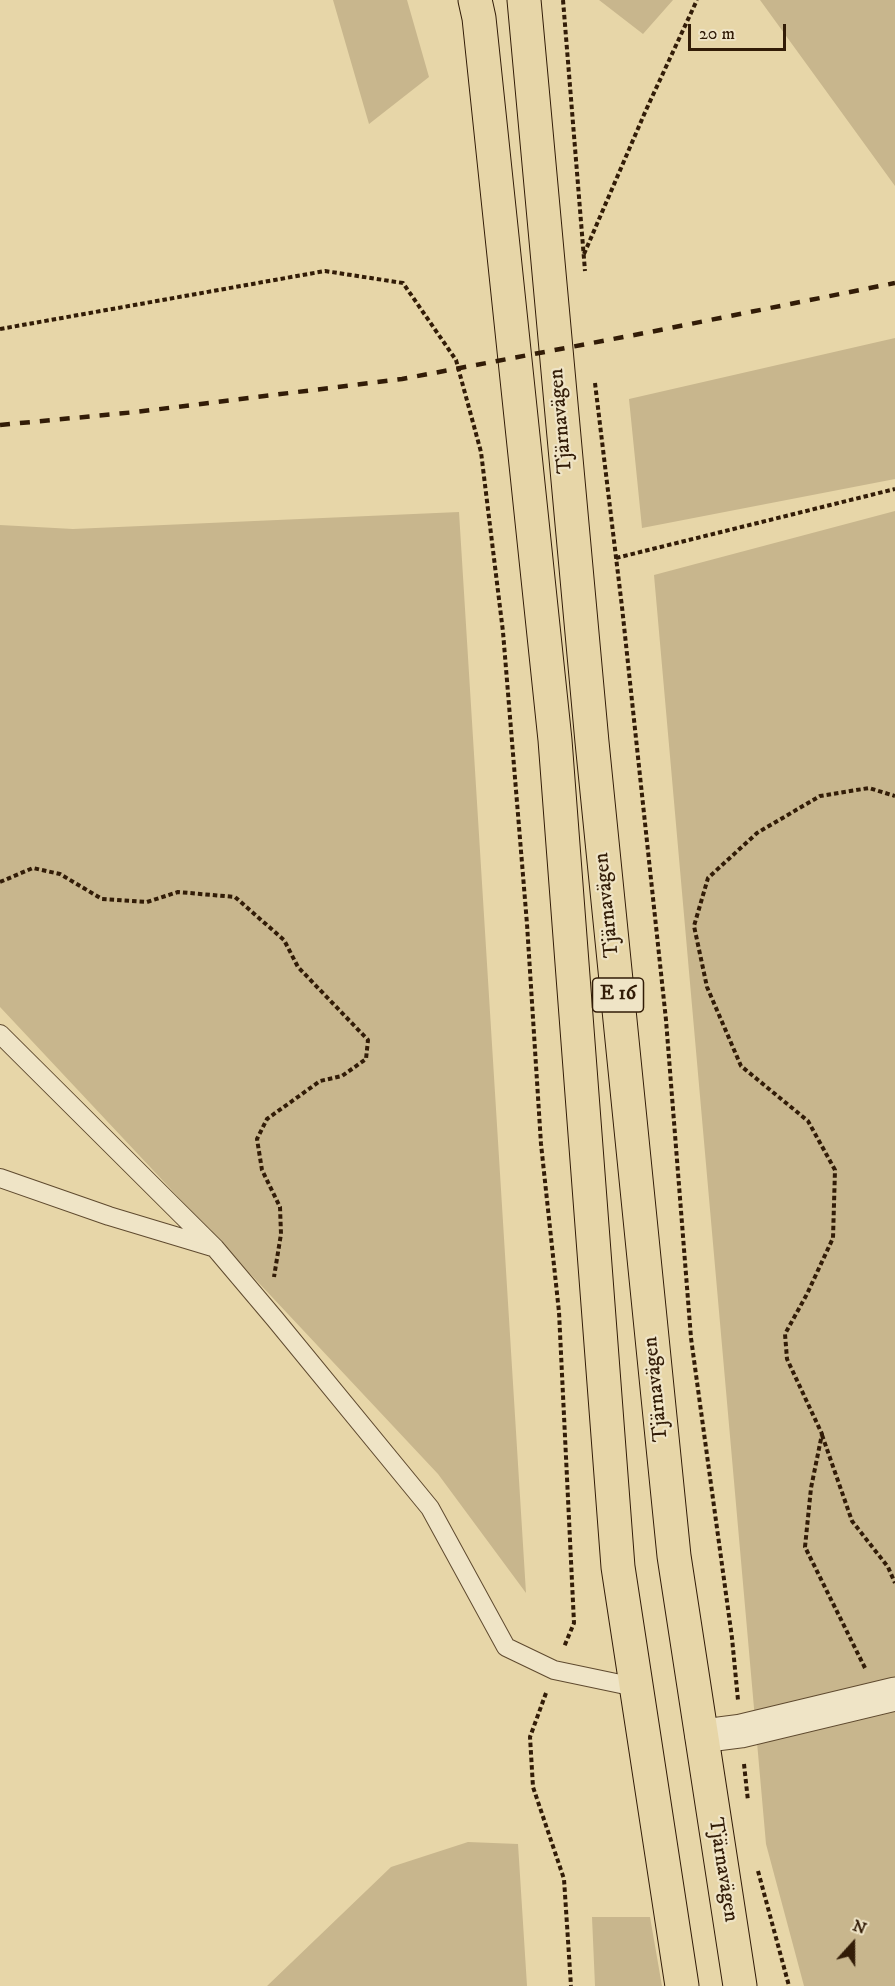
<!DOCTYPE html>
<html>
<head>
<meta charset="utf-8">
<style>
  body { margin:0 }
  #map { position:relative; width:895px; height:1986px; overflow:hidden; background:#e7d6a8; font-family:"IM FELL DW Pica",serif }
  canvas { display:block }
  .north { position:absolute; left:823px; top:1914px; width:60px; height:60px; -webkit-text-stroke:4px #efe4c6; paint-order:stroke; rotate:21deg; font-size:16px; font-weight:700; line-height:24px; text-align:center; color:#321c07 }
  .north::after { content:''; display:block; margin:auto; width:21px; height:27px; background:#321c07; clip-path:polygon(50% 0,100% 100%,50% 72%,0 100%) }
  .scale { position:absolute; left:688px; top:24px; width:98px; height:27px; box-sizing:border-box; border:3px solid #321c07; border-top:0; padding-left:8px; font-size:18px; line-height:21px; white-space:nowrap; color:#321c07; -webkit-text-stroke:4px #efe4c6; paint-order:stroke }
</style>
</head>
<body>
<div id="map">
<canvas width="895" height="1986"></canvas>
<div class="north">N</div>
<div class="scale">20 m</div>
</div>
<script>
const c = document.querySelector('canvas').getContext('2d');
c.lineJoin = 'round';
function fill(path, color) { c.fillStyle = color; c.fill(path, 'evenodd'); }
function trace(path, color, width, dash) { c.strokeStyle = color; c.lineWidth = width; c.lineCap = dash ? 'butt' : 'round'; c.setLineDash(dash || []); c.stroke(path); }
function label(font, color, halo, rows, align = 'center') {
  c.font = font + ' "IM FELL DW Pica",serif'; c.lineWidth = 4.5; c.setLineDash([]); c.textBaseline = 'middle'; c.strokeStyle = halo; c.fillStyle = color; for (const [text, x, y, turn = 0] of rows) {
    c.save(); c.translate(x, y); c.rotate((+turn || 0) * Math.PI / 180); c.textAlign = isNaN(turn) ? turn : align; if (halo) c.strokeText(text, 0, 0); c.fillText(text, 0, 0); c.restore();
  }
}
fill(new Path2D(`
  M 333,0 L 407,0 L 429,77 L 369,124 Z
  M 599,0 L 673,0 L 643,34 Z
  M 760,0 L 895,0 L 895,186 Z
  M 895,338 L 895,479 L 642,528 L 629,399 Z
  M 895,511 L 895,1986 L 804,1986 L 766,1844 L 654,575 Z
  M 459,512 L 526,1593 L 438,1474 L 0,1007 L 0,525 L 73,529 Z
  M 468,1842 L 518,1844 L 527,1986 L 267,1986 L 391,1867 Z
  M 592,1917 L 650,1917 L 662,1986 L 595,1986 Z`), '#c8b68d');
const lane = new Path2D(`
  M 0,1034 L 215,1248 L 275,1319 L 430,1508 L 506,1647 L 554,1670 L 635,1687
  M 0,1178 L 109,1216 L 212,1247`);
const street = new Path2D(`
  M 702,1736 L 741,1731 L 895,1694`);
const highway = new Path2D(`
  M 475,0 L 479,18 L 555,740 L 618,1567 L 682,1986
  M 524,0 L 592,742 L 674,1556 L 740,1986`);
trace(lane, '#5f4a2f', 20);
trace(street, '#5f4a2f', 35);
trace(highway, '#321c07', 35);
trace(new Path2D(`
  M 563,0 L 585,271
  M 584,254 L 646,110 L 697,0
  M 0,329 L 325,271 L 403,283 L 456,360 L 481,452 L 503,632 L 527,924 L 541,1144 L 559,1312 L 574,1623 L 564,1647
  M 595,383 L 622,607 L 666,1020 L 691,1338 L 732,1638 L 738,1700
  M 616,558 L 895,489
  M 0,882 L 33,868 L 60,874 L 102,899 L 147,902 L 178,892 L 235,897 L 284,940 L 298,967 L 368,1040 L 366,1059 L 342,1076 L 320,1081 L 267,1119 L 257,1139 L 262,1170 L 280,1207 L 281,1234 L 274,1277
  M 822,1435 L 852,1521 L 888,1567 L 895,1583
  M 865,1668 L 805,1547 L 811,1488 L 822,1434 L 787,1359 L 785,1334 L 807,1294 L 833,1238 L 835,1170 L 808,1121 L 741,1066 L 707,987 L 694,926 L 708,878 L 757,833 L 820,796 L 869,788 L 895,796
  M 546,1693 L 530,1737 L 533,1787 L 564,1879 L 571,1986
  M 744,1764 L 748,1801
  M 758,1871 L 789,1986`), '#321c07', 4, [4.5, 3]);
trace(lane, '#efe4c6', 18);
trace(street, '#efe4c6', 33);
trace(highway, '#e7d6a8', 33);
trace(new Path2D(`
  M 0,425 L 136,412 L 402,379 L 650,332 L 895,283`), '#321c07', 4.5, [10, 10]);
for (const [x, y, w] of [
  [618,995,51]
]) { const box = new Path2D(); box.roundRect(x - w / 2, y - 17, w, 34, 4.5); c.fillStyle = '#efe4c6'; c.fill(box); trace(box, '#321c07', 1.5); }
label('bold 20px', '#321c07', null, [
  ["E 16",618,995]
]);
label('21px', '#321c07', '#efe4c6', [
  ["Tjärnavägen",562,421,-95],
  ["Tjärnavägen",608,905,-96],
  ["Tjärnavägen",657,1389,-96],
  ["Tjärnavägen",722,1870,81]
]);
</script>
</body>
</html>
